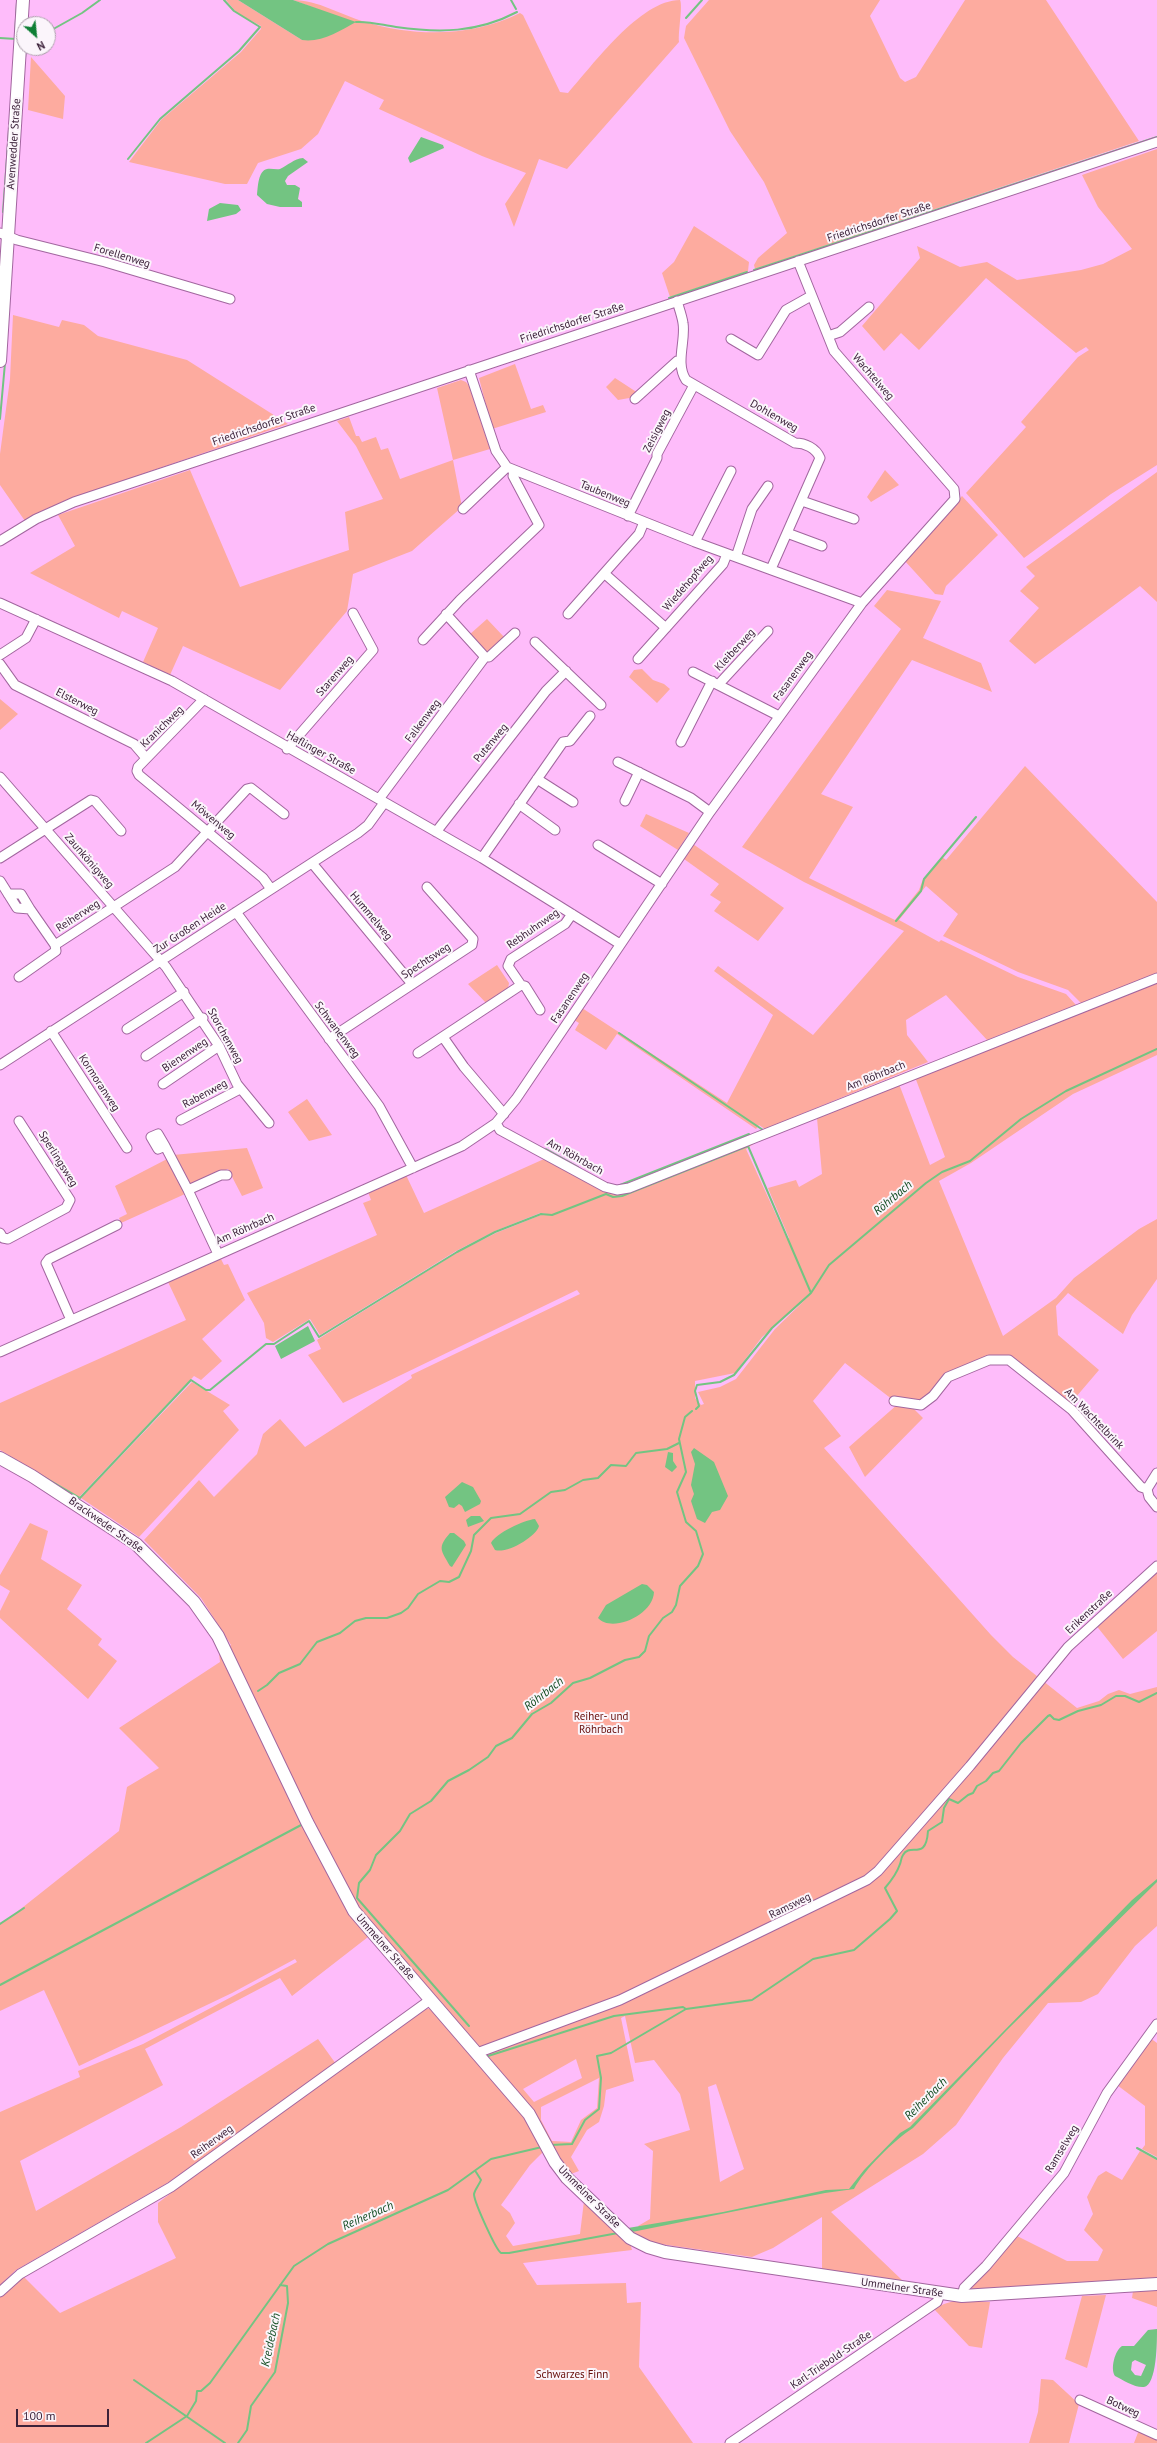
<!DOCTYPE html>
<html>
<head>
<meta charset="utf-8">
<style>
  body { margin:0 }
  #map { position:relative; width:1157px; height:2443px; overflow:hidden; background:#febcfa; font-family:"PT Sans",sans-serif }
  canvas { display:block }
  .north { position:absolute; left:16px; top:16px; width:40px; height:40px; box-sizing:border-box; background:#fbf5fb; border:1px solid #afa1ae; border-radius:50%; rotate:153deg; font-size:11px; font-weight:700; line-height:16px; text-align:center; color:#3c223a }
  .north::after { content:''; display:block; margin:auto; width:14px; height:18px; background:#0e7f35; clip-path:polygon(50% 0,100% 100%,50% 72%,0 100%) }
  .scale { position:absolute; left:16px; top:2409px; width:93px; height:18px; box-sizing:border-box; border:2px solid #3c223a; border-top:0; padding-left:5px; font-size:12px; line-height:14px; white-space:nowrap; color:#3c223a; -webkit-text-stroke:3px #fbf5fb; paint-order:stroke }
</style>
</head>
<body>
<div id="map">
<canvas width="1157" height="2443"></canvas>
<div class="north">N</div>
<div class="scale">100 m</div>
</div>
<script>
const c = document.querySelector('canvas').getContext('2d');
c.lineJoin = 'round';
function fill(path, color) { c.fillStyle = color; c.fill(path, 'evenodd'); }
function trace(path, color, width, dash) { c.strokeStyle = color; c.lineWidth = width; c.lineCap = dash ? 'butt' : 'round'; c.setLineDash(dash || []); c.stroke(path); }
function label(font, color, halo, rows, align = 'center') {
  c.font = font + ' "PT Sans",sans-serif'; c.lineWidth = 4; c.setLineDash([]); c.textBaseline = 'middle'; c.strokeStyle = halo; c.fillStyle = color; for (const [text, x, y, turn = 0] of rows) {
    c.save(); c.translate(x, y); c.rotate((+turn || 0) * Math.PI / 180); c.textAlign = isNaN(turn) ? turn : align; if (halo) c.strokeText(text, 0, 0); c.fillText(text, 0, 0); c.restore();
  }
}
fill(new Path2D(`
  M 226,0 L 238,0 L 302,40 L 317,9 L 293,0 C 318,0 341,15 365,22 C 416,37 472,37 520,13 L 523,15 L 560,92 L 568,93 C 593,65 640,0 680,0 C 683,6 678,31 679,42 L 567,169 L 539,159 L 514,227 L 505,204 L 526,173 L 482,156 L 379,109 L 384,100 L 345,81 L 318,134 L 301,149 L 258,163 L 247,184 L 225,184 L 129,162 L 161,120 L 241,52 L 261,29 L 261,26 L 237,13 Z
  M 709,0 L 880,0 L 870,16 L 900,78 L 905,82 L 916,77 L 965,0 L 1046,0 L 1139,141 L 755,269 L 754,265 L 758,258 L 787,233 L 764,182 L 730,131 L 684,38 L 686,26 Z
  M 31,57 L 65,96 L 63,119 L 28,110 Z
  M 1157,149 L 1157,465 L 1111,494 L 1024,558 L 966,493 L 1026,427 L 1021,422 L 1078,357 L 1089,350 L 1086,347 L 1076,353 L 986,278 L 919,350 L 901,333 L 884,351 L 862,326 L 920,258 L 917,246 L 960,267 L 987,262 L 1017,280 L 1081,270 L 1103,264 L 1132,249 L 1098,207 L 1082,175 Z
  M 694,226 L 749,262 L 748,271 L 670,297 L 662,273 L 674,262 Z
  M 13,315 L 59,327 L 62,320 L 84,325 L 98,336 L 187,360 L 288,424 L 72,498 L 25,521 L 0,485 L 0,454 L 10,379 Z
  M 515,364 L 531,409 L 543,405 L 546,412 L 492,429 L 479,378 Z
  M 615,378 L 638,393 L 635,397 L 618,400 L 606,387 Z
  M 461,380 L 466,382 L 469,386 L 490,449 L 453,460 L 462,507 L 412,551 L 353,574 L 347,611 L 280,690 L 183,646 L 170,675 L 143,662 L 158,628 L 122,611 L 119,618 L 30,573 L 75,546 L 58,515 L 190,470 L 240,587 L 349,550 L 345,512 L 383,499 L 356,446 L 337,421 L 349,417 L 356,436 L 359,436 L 362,442 L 376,437 L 381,450 L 388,448 L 400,479 L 453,460 L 437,388 Z
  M 885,470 L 899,485 L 871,502 L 867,497 Z
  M 1157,472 L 1157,602 L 1140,586 L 1035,664 L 1009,641 L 1039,608 L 1020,591 L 1035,576 L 1026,567 Z
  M 962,496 L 998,535 L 946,586 L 943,595 L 935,594 L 904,560 Z
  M 887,590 L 941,601 L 923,638 L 981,663 L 992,692 L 912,660 L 821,794 L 853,807 L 809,878 L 895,920 L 919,890 L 923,879 L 942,857 L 946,860 L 1025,766 L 1157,902 L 1157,974 L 1081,1003 L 1068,990 L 1018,972 L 943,936 L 958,914 L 926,886 L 899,920 L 939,942 L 941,940 L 1018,977 L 1066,994 L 1076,1005 L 987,1040 L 946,995 L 906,1020 L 907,1035 L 928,1062 L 765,1129 L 759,1125 L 756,1129 L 617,1034 L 606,1050 L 575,1030 L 579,1023 L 574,1020 L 582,1008 L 727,1103 L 773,1015 L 714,971 L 718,966 L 813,1035 L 904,931 L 804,882 L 742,847 L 901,629 L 874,606 Z
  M 487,619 L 504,637 L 489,651 L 484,651 L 469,635 Z
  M 642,669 L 653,680 L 664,684 L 670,689 L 657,703 L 629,677 L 634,670 Z
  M 0,699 L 18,714 L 0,730 Z
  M 646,814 L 689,833 L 678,850 L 640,826 Z
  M 693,844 L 784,908 L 758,941 L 714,911 L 721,902 L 710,895 L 719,884 L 684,859 Z
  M 497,965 L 509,983 L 508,989 L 487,1004 L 468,984 Z
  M 1157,981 L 1157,1055 L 1073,1094 L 971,1163 L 939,1181 L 1003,1336 L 1056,1298 L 1074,1278 L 1139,1229 L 1157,1219 L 1157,1279 L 1132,1315 L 1123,1334 L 1068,1293 L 1056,1306 L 1058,1335 L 1099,1370 L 1070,1404 L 1029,1370 L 1010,1358 L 946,1375 L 921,1403 L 893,1400 L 845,1363 L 813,1401 L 841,1436 L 824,1448 L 991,1635 L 1013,1657 L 1077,1708 L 1099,1701 L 1108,1694 L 1119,1690 L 1130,1694 L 1157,1687 L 1157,1926 L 1135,1946 L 1098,1994 L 1081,2002 L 1048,2003 L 1003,2058 L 956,2125 L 923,2154 L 831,2212 L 903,2281 L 822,2269 L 822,2217 L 773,2248 L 752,2257 L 646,2242 L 632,2232 L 640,2229 L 638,2226 L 650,2219 L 653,2151 L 644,2144 L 690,2130 L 680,2094 L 654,2060 L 635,2063 L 625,2016 L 621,2018 L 634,2081 L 606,2090 L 604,2106 L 599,2122 L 587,2130 L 571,2157 L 579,2171 L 571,2174 L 525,2117 L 544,2151 L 530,2165 L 501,2205 L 510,2213 L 515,2223 L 506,2236 L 513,2246 L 580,2234 L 584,2201 L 630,2243 L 632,2250 L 523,2263 L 537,2285 L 626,2283 L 627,2303 L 641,2302 L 639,2367 L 693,2443 L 0,2443 L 0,2297 L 23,2276 L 60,2313 L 176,2258 L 158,2222 L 158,2203 L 171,2193 L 171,2191 L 422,2009 L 428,2009 L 438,2002 L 368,1920 L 359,1926 L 368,1937 L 292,1996 L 280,1978 L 145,2049 L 163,2085 L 20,2161 L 36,2211 L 181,2127 L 318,2039 L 336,2064 L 169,2182 L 16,2270 L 0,2285 L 0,2112 L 80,2077 L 78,2071 L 143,2044 L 297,1962 L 295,1959 L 232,1993 L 79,2066 L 44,1990 L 0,2011 L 0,1923 L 8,1919 L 119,1831 L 127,1787 L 159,1768 L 119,1728 L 220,1662 L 219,1653 L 231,1645 L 201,1598 L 144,1540 L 199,1480 L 214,1497 L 257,1454 L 263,1434 L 280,1419 L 305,1447 L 412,1378 L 411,1375 L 580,1294 L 577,1290 L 343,1403 L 308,1355 L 321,1349 L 317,1340 L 458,1252 L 496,1233 L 541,1215 L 546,1215 L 547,1214 L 540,1213 L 495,1231 L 456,1251 L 320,1335 L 310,1319 L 273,1342 L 266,1338 L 264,1323 L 247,1293 L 377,1235 L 363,1203 L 371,1200 L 368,1192 L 406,1175 L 424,1213 L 544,1159 L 617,1193 L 755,1140 L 755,1143 L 746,1149 L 787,1239 L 789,1238 L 768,1188 L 796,1180 L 799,1187 L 822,1174 L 817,1118 L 899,1084 L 930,1165 L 945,1157 L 915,1077 ZM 805,1300 L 775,1329 L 736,1379 L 720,1387 L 698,1392 L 704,1404 L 701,1405 L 695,1398 L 695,1381 L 735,1373 L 762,1337 ZM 576,2059 L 582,2078 L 534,2102 L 523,2089 ZM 599,2078 L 597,2108 L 581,2120 L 571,2142 L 552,2141 L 541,2120 L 541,2107 ZM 716,2084 L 744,2169 L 720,2182 L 708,2087 Z
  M 307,1099 L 332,1135 L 309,1141 L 288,1112 Z
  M 247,1148 L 263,1188 L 242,1196 L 228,1169 L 189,1184 L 173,1155 Z
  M 169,1158 L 188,1195 L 185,1194 L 121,1223 L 119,1218 L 127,1214 L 115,1186 Z
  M 221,1259 L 224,1265 L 228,1264 L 245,1300 L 202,1339 L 222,1361 L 201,1380 L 194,1376 L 79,1497 L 0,1450 L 0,1403 L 186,1320 L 168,1282 Z
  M 192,1382 L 230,1405 L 223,1411 L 239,1430 L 139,1537 L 81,1498 Z
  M 898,1404 L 911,1406 L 923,1418 L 865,1477 L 849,1447 Z
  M 30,1523 L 48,1531 L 41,1559 L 82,1585 L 67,1609 L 102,1639 L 98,1645 L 117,1661 L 88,1699 L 0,1618 L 0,1611 L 10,1591 L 0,1585 L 0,1575 Z
  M 1157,1570 L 1157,1631 L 1123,1659 L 1095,1624 Z
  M 1150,2038 L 1157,2043 L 1157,2157 L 1142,2149 L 1145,2145 L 1145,2106 L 1117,2085 Z
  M 1140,2151 L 1157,2160 L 1157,2278 L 970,2290 L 969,2288 L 1015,2235 L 1067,2261 L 1098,2261 L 1103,2250 L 1084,2230 L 1093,2214 L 1087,2197 L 1098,2176 L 1106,2171 L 1122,2180 Z
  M 1157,2290 L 1157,2307 L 1132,2298 L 1133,2291 Z
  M 1106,2295 L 1087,2368 L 1065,2359 L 1082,2296 Z
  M 954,2301 L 990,2302 L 982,2348 L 969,2346 L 934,2309 L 944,2304 Z
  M 1041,2379 L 1053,2380 L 1079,2404 L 1069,2443 L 1029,2443 L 1038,2412 Z
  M 1139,2430 L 1157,2438 L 1157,2443 L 1134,2443 Z`), '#fdab9f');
fill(new Path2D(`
  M 238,0 L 293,0 L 356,22 C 340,31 321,43 302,40 Z
  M 421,137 L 443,145 L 444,148 L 410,163 L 408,158 Z
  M 303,158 L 308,162 L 288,176 L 285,181 L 287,185 L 295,185 L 300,188 L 298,199 L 302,202 L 302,207 L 280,207 L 267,204 L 257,195 C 258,187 258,171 267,169 C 271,168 276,170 280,169 C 288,165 294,159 303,158 Z
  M 220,203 L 238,205 L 241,210 L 236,214 L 207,221 L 209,209 Z
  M 308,1326 L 315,1341 L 281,1359 L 275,1346 Z
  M 694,1448 L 714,1462 L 728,1496 L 720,1510 L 712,1512 L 705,1523 L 697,1519 L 691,1501 L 694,1494 L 691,1485 L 695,1464 L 691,1452 Z
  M 668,1452 L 673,1453 L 673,1461 L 677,1467 L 672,1472 L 665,1467 Z
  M 462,1482 L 473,1487 L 481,1501 L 480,1504 L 465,1512 L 462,1506 L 459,1504 L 454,1508 L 449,1507 L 445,1497 Z
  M 471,1516 L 480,1516 L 484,1521 L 468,1527 L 466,1520 Z
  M 535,1519 L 539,1526 C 536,1537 507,1554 495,1550 L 491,1543 C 496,1533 524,1520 535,1519 Z
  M 450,1533 L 454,1533 L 464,1541 L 466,1545 L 452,1567 L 450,1566 C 441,1550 437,1548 450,1533 Z
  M 642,1584 L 647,1585 L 654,1592 C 653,1616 611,1633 598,1618 L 606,1605 Z
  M 1157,1879 L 1157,1882 L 1007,2030 L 913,2128 C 894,2140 864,2170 854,2189 L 825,2193 L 632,2232 L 628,2228 L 723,2212 L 826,2190 L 849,2189 L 864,2170 L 900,2133 L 910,2127 L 1132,1900 Z
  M 1157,2329 C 1157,2341 1157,2385 1144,2387 C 1135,2388 1123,2380 1115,2376 C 1110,2369 1115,2350 1122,2346 L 1134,2346 L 1148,2330 ZM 1135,2360 L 1146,2365 L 1141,2376 L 1135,2375 L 1131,2370 L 1132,2362 Z`), '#73c482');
trace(new Path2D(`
  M 511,0 L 516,9
  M 686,18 L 702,0
  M 356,22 C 370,21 382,25 396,27 C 439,33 477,33 517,12
  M 48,32 L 82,13 L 100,0
  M 15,35 L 17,2
  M 0,38 L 16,39
  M 25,58 L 26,48
  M 128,159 L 160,119 L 239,51 L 260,27 L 234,11 L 224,0
  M 3,212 L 9,130
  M 754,270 L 1157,137
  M 669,298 L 747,272
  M 0,419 L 5,363
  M 896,921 L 921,891 L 924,879 L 976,817
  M 619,1033 L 763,1130
  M 546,1149 L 578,1167
  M 620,1185 L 749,1134
  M 696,1409 L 699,1406 L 695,1391 L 697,1385 L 720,1382 L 734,1375 L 772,1328 L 811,1293 L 829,1265 L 926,1183 L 942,1172 L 970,1161 L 1021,1119 L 1066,1091 L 1157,1049
  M 8,1456 L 80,1498 L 191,1380 L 206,1390 L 210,1390 L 266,1344 L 274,1344 L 309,1321 L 319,1337 L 457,1252 L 495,1232 L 541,1214 L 552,1215 L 606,1194 L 613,1197 L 622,1196 L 748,1146 L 811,1293
  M 258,1691 L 267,1685 L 279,1673 L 300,1664 L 317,1642 L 340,1633 L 355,1621 L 366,1618 L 387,1618 L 401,1613 L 408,1608 L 418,1594 L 440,1581 L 449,1582 L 459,1577 L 471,1551 L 474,1535 L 491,1518 L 520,1514 L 551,1492 L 565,1490 L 583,1480 L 598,1478 L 611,1465 L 626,1466 L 636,1453 L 667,1449 L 679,1443
  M 0,1924 L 24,1908
  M 0,1985 L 303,1824
  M 469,2026 L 357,1898 L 359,1883 L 370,1870 L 376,1855 L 400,1831 L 410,1814 L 431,1801 L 448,1781 L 469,1770 L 488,1757 L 496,1746 L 512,1738 L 532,1714 L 551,1703 L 573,1683 L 590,1678 L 625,1660 L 639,1657 L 645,1651 L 649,1636 L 663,1618 L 672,1612 L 676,1605 L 680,1586 L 698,1566 L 703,1554 L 696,1531 L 686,1522 L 677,1492 L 686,1472 L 679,1439 L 685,1417 L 692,1411
  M 488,2056 L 614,2016 L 683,2007 L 686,2009
  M 550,2145 L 572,2144 L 585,2120 L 599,2109 L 601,2078 L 597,2056 L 611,2053 L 686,2009 L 752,2000 L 813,1959 L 854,1950 L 890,1919 L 897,1911 L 885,1888 C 891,1881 897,1873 900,1864 C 901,1862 901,1858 903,1855 C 910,1842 926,1862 928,1831 L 942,1822 L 944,1808 L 949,1799 L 958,1803 L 968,1795 L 973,1793 L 977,1786 L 986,1781 L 993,1773 L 999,1771 L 1021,1743 L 1048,1716 L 1050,1715 L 1054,1719 L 1059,1720 L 1078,1711 L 1101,1705 L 1116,1696 L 1125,1696 L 1139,1702 L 1157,1693
  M 1137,2148 L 1157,2159
  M 476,2172 L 481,2180 C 479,2185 475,2189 474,2194 C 474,2202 496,2250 501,2253 L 509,2253 L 618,2233
  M 134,2380 L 225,2443
  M 146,2443 L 187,2416 L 196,2401 L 197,2391 L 201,2391 L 210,2383 L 294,2266 L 328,2244 L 448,2190 L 491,2159 L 542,2147
  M 238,2443 L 247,2430 L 251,2406 L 275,2372 L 288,2303 L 287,2286 L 280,2285`), '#73c482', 2);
const minor = new Path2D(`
  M 0,233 L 17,240 L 105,262 L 230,299
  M 677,301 C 679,308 682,316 683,323 C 686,341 675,363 686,380 L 795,443 C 805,443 816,448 820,458 L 771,569
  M 828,336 L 840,332 L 869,307
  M 731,339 L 758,355 L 786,310 L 811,296
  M 469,370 L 496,451 L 507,467 L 695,542 L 862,603
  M 635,399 L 677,361 L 681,361
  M 802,501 L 854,519
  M 463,509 L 507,467
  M 628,516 L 657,458 L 657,454 L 694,385
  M 787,533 L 822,546
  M 0,541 L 36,519 L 74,502 L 1157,142
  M 695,542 L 731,471
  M 736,557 L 752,509 L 768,486
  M 605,574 L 666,628
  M 0,603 L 172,681 L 482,858 L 620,944
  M 446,614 L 485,657
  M 568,614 L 639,534 L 644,522
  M 423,640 L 460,600 L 539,525 L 513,476 L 514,470
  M 535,642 L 601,705
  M 0,655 L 26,638 L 36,619
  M 638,659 L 723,564 L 727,554
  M 0,664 L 15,685 L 134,744 L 146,758
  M 693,672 L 779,716
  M 719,684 L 768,631
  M 204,699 L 138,767 L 137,771 L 139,775 L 263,878 L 271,889
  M 681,742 L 712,681
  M 287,749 L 373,650 L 353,613
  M 618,762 L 691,798 L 710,812
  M 0,777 L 166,967 L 219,1046 L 237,1084 L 269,1123
  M 537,779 L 573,802
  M 379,799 L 485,657 L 489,657 L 515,633
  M 625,801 L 639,772
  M 519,804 L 555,830
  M 436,832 L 546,691 L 566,671
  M 598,845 L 662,884
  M 0,858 L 91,800 L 95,801 L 121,831
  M 482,858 L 563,742 L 570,741 L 590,716
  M 312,863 L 412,984
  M 0,881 L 17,908 L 30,909 L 55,945 L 56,951 L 19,977
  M 8,894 L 21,894 L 30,909
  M 236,912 L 379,1106 L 413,1168
  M 55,945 L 175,867 L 247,789 L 251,788 L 284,814
  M 521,985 L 525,986 L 540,1010
  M 127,1029 L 184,992
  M 51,1031 L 127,1148
  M 443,1037 L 464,1067 L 504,1114
  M 329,1039 L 472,945 L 473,939 L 427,887
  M 418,1053 L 521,985 L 508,966 L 511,959 L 565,924 L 572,914
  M 146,1056 L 203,1018
  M 0,1065 L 358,833 L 368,825 L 384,803
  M 163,1084 L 219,1046
  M 181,1120 L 240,1089
  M 496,1123 L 500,1130 L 605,1187 L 617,1190 L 629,1188 L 1157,978
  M 158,1134 L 165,1146 L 158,1149 L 151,1137 Z
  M 165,1146 L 188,1190 L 218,1254
  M 188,1190 L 221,1175 L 227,1175
  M 0,1233 L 3,1238 L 8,1239 L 66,1208 L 70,1200 L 19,1121
  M 71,1320 L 46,1263 L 49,1259 L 117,1225
  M 0,1352 L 462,1146 L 496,1123 L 516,1099 L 710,812 L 862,603 L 955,499 L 954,489 L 834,351 L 798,261
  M 894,1401 L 921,1405 L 933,1396 L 948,1377 L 989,1360 L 1009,1360 L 1072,1410 L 1141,1487 L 1147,1489
  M 1157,1473 L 1147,1489 L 1149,1497 L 1157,1507
  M 477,2053 L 620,2000 L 867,1880 L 878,1871 L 970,1766 L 1068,1647 L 1157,1566
  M 0,2292 L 20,2274 L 171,2187 L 430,2000
  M 962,2296 L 964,2288 L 986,2266 L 1064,2173 L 1107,2093 L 1157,2024
  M 1080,2400 L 1157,2435
  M 730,2443 L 937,2302 L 940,2294`);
const major = new Path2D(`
  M 0,361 L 23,0
  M 0,1458 L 32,1476 L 136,1544 L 194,1602 L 218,1636 L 307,1822 L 354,1911 L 529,2114 L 555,2162 L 567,2178 L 630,2238 L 648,2247 L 665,2252 L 962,2296 L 1157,2284`);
trace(minor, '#a2669f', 11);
trace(major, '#a2669f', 14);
trace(minor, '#fff', 9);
trace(major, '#fff', 12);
label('11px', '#3c223a', '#fbf5fb', [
  ["Avenwedder Straße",14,144,-86],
  ["Friedrichsdorfer Straße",879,222,-18],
  ["Forellenweg",122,256,17],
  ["Friedrichsdorfer Straße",572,323,-18],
  ["Wachtelweg",873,377,49],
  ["Dohlenweg",774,416,30],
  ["Friedrichsdorfer Straße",264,425,-19],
  ["Zeisigweg",657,431,-63],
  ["Taubenweg",605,494,22],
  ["Wiedehopfweg",688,583,-49],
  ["Kleiberweg",735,650,-47],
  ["Starenweg",335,676,-49],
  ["Fasanenweg",793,676,-54],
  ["Elsterweg",77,702,27],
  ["Falkenweg",423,721,-53],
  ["Kranichweg",162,727,-44],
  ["Putenweg",491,743,-50],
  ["Haflinger Straße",321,753,29],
  ["Möwenweg",213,820,40],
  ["Zaunkönigweg",89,861,49],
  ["Reiherweg",78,916,-33],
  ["Hummelweg",371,916,50],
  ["Zur Großen Heide",190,928,-33],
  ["Rebhuhnweg",533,929,-35],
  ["Spechtsweg",426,961,-33],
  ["Fasanenweg",570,998,-56],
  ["Schwanenweg",337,1030,53],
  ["Storchenweg",225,1036,61],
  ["Bienenweg",185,1055,-34],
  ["Am Röhrbach",876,1076,-22],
  ["Kormoranweg",99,1083,57],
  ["Rabenweg",205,1094,-28],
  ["Am Röhrbach",575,1157,29],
  ["Sperlingsweg",58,1159,58],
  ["Am Röhrbach",245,1229,-24],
  ["Am Wachtelbrink",1094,1419,46],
  ["Brackweder Straße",106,1525,35],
  ["Erikenstraße",1089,1612,-43],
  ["Ramsweg",790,1906,-26],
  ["Ummelner Straße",385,1947,49],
  ["Reiherweg",212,2142,-36],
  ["Ramselweg",1062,2149,-59],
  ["Ummelner Straße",589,2197,45],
  ["Ummelner Straße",902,2288,8],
  ["Karl-Triebold-Straße",831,2360,-34],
  ["Botweg",1123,2407,25]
]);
label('11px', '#670d0a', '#fbf5fb', [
  ["Reiher- und",601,1717],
  ["Röhrbach",601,1730],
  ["Schwarzes Finn",572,2375]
]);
label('italic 12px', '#114c21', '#fbf5fb', [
  ["Röhrbach",893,1198,-40],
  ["Röhrbach",544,1694,-38],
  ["Reiherbach",926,2099,-45],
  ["Reiherbach",368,2216,-24],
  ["Kreidebach",271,2340,-78]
]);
</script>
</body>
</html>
